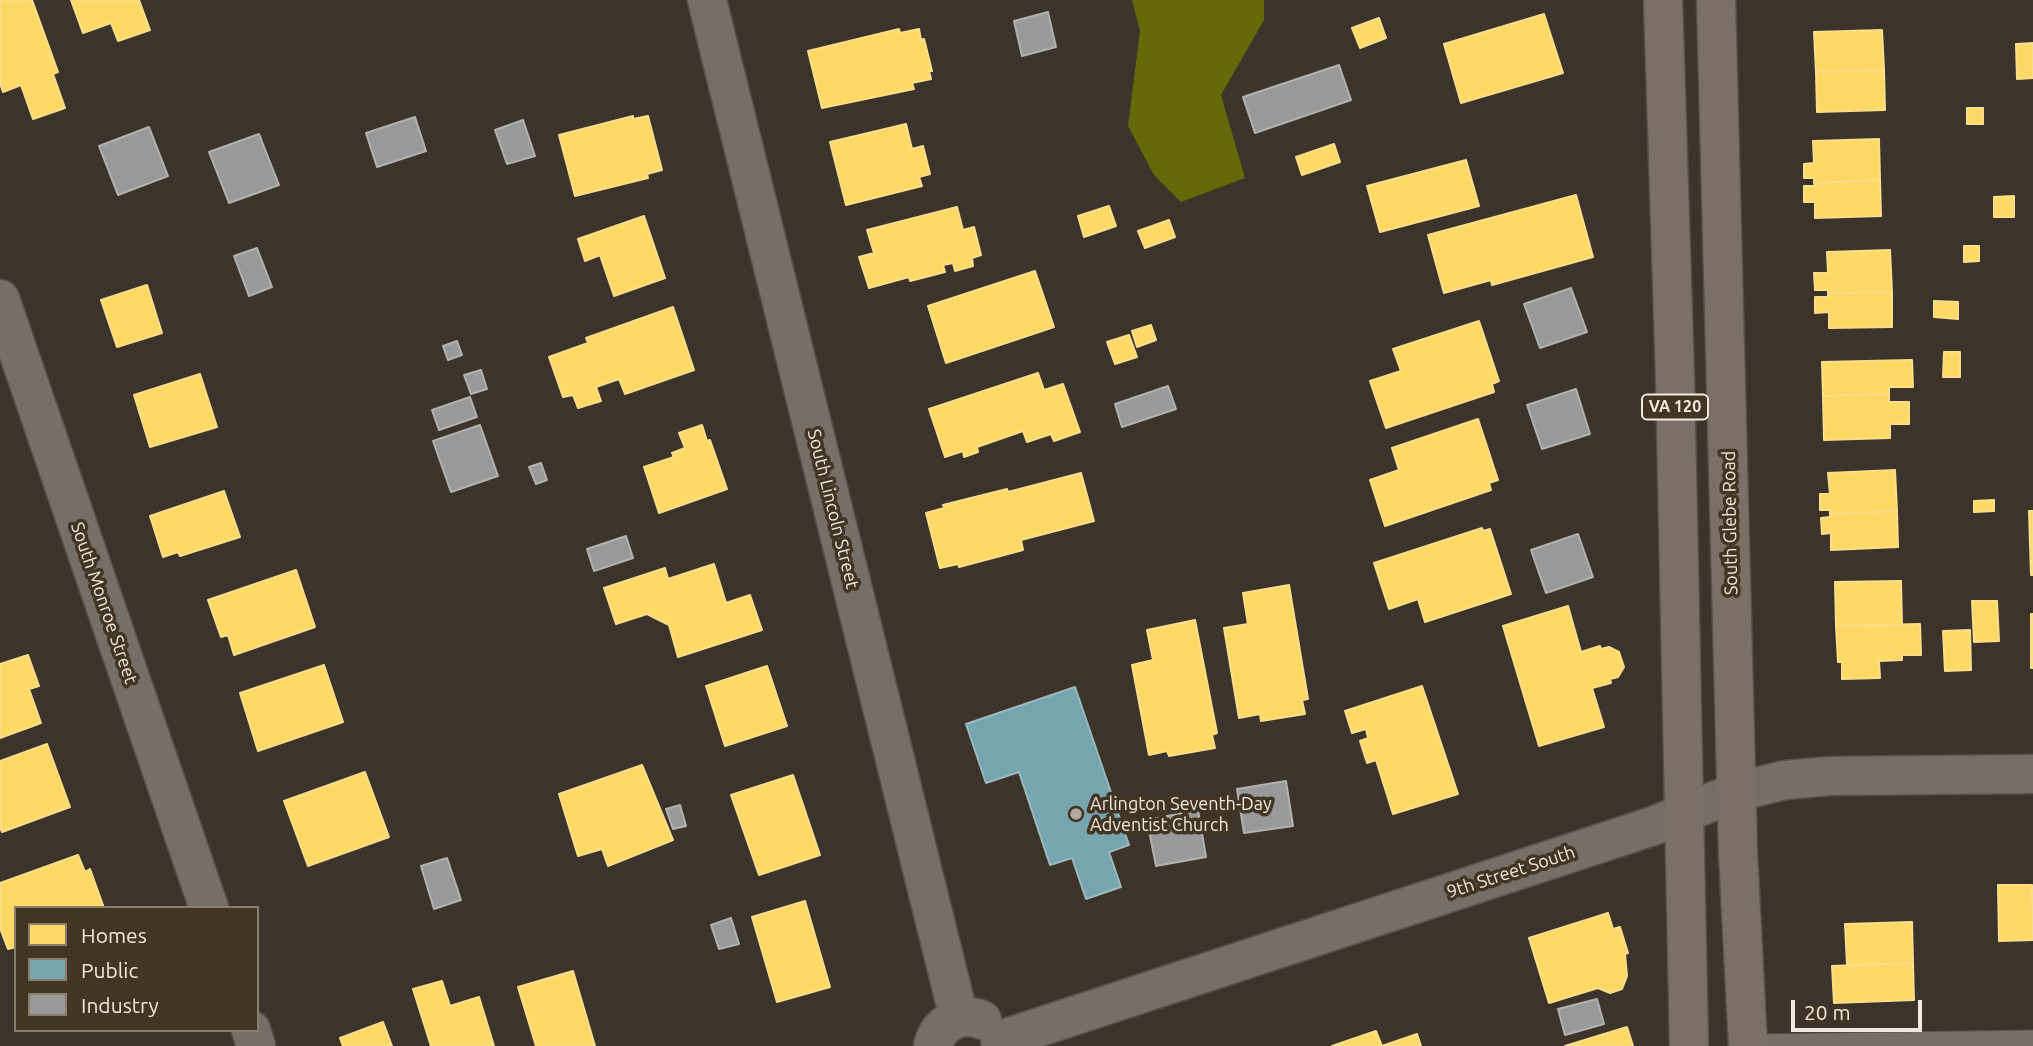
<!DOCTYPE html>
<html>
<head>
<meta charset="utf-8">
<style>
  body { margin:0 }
  #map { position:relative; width:2033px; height:1046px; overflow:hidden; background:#3c342b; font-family:Ubuntu,sans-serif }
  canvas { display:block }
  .legend { position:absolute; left:14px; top:906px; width:245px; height:126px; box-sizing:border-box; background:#433524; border:2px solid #897d6e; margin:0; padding:9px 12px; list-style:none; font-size:21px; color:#f1e8de }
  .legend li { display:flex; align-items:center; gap:14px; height:35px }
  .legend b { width:35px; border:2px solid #897d6e }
  .scale { position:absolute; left:1791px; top:1000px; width:131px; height:32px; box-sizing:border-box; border:4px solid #f1e8de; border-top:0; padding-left:9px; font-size:21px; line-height:24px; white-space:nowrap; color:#f1e8de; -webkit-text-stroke:5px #433524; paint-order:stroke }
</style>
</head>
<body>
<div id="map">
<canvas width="2033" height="1046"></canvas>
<ul class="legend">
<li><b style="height:19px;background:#ffd966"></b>Homes</li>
<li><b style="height:19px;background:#76a5af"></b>Public</li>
<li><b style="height:19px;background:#999"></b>Industry</li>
</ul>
<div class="scale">20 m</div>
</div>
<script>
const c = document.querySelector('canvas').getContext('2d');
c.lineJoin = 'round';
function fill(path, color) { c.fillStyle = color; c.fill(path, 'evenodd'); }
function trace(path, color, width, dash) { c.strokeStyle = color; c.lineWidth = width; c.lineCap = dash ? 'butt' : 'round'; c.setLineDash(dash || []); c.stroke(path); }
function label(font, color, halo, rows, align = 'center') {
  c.font = font + ' Ubuntu,sans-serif'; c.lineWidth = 7; c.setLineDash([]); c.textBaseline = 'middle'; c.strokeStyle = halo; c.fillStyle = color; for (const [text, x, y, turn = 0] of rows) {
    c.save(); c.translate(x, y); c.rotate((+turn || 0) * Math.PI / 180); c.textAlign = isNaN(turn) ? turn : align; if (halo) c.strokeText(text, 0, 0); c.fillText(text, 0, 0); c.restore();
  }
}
fill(new Path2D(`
  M 1132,0 L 1264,0 L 1264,20 L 1221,95 L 1245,178 L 1181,202 L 1154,175 L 1128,126 L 1140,31 Z`), '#646806');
const homes = new Path2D(`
  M 0,0 L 32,0 L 58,72 L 53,74 L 65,108 L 33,119 L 21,85 L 3,92 L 0,83 Z
  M 71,0 L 139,0 L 150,30 L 118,41 L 111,23 L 83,33 Z
  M 1544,14 L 1563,73 L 1461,103 L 1444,44 Z
  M 1379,18 L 1386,38 L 1360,48 L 1352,28 Z
  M 899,29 L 900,33 L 919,29 L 921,40 L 924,39 L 932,71 L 929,71 L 931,79 L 912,83 L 914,89 L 822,108 L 808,51 Z
  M 1882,30 L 1884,70 L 1816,72 L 1814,32 Z
  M 2033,43 L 2033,78 L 2017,79 L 2016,44 Z
  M 1884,70 L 1885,110 L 1817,112 L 1816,72 Z
  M 1967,108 L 1983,108 L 1983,124 L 1967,124 Z
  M 633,116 L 633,119 L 648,116 L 662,170 L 647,174 L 648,178 L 575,196 L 559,135 Z
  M 906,124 L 912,149 L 923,146 L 930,174 L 919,177 L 922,186 L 846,205 L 830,142 Z
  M 1879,139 L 1880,180 L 1814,183 L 1814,178 L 1804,178 L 1804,164 L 1814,163 L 1813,141 Z
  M 1334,144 L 1340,162 L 1302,175 L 1296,157 Z
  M 1466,160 L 1479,206 L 1380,232 L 1367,186 Z
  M 1880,180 L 1881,216 L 1815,218 L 1815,202 L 1804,202 L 1804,186 L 1815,186 L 1814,183 Z
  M 1576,195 L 1593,257 L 1492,285 L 1491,280 L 1444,293 L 1428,235 Z
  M 2014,196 L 2014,217 L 1994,217 L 1994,197 Z
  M 1109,206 L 1116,226 L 1084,237 L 1078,216 Z
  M 957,207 L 963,230 L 974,227 L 981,255 L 972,258 L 973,266 L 955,271 L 953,263 L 943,265 L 945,272 L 910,281 L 909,277 L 869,288 L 859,257 L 874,253 L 867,230 Z
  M 644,216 L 665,278 L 614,296 L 600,255 L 585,261 L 578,239 Z
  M 1169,220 L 1175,237 L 1145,248 L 1138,231 Z
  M 1964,246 L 1979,246 L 1979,261 L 1964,262 Z
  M 1890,250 L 1892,292 L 1828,293 L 1828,290 L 1815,290 L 1814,273 L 1828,273 L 1827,252 Z
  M 1035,271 L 1054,327 L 946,363 L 928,306 Z
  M 147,285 L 162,333 L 117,347 L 101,300 Z
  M 1892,292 L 1892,327 L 1829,328 L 1829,312 L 1815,313 L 1815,297 L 1828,297 L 1828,293 Z
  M 1934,301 L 1958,302 L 1958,319 L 1934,317 Z
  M 673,307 L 694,370 L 625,394 L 619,379 L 596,387 L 601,401 L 578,408 L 573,395 L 563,397 L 549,357 L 588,343 L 586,338 Z
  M 1479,321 L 1499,381 L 1492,384 L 1494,392 L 1386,428 L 1370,381 L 1401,371 L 1393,349 Z
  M 1151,325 L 1156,340 L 1137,347 L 1132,331 Z
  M 1129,335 L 1137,357 L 1115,364 L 1107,342 Z
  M 1944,352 L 1960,352 L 1960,377 L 1943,377 Z
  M 1912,360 L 1913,387 L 1889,387 L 1889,394 L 1823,396 L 1822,362 Z
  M 1038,373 L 1044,390 L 1063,384 L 1080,432 L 1054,441 L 1051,434 L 1027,442 L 1023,431 L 977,447 L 978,452 L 964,457 L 963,451 L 945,457 L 929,409 Z
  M 200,374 L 217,427 L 150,447 L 134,395 Z
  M 1889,394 L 1889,402 L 1909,402 L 1909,424 L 1890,424 L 1890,438 L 1824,440 L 1823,396 Z
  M 1478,419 L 1498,480 L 1489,483 L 1491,490 L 1385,526 L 1370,480 L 1399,470 L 1392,448 Z
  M 702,425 L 707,441 L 710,440 L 727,489 L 659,513 L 644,467 L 674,457 L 672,453 L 685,448 L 679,433 Z
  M 1895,470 L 1897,511 L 1830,514 L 1830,510 L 1820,510 L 1820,494 L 1830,494 L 1828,473 Z
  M 1081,473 L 1094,521 L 1021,540 L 1023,550 L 959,567 L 958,564 L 940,568 L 926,513 L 944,508 L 943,505 L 1007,489 L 1008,492 Z
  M 224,491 L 240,537 L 180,556 L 178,552 L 163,557 L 150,516 Z
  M 1994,500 L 1994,511 L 1974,512 L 1974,501 Z
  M 1897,511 L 1898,547 L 1831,550 L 1831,533 L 1822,534 L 1821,518 L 1830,517 L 1830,514 Z
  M 2029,511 L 2033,511 L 2033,545 L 2030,545 Z
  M 1482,528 L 1483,531 L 1490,529 L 1511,594 L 1425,622 L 1418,599 L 1389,609 L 1374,563 Z
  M 2030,545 L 2033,545 L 2033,575 L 2031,575 Z
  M 714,564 L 726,603 L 750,595 L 762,630 L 678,657 L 669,625 L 647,614 L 616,624 L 604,588 L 665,568 L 668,579 Z
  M 296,570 L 315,627 L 234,655 L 228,635 L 221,637 L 208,600 Z
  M 1901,581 L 1902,625 L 1836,626 L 1835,582 Z
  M 1289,585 L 1308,699 L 1302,700 L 1305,714 L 1261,721 L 1260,714 L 1239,718 L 1224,628 L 1248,624 L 1243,593 Z
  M 1972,601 L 1997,601 L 1999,641 L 1974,642 Z
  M 1568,606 L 1581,652 L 1600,646 L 1601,649 L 1609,647 L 1619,652 L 1624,667 L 1618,677 L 1610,679 L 1611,683 L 1592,688 L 1604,727 L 1539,746 L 1503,626 Z
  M 2031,614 L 2033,614 L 2033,668 L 2031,668 Z
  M 1195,620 L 1217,733 L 1212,735 L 1215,748 L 1169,756 L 1167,751 L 1149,755 L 1132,665 L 1153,660 L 1147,630 Z
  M 1920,624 L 1921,655 L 1902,655 L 1902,660 L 1879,661 L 1880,678 L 1842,679 L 1842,662 L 1838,662 L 1836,626 Z
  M 1970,630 L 1971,670 L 1945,671 L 1943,631 Z
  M 28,655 L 39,686 L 29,689 L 41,723 L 0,738 L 0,664 Z
  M 324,665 L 343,722 L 258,751 L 240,693 Z
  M 767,666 L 787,726 L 725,746 L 706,686 Z
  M 1422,686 L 1458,794 L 1393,814 L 1376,760 L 1367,763 L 1360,741 L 1368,738 L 1366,729 L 1352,733 L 1345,711 Z
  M 47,744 L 70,807 L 2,832 L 0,827 L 0,761 Z
  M 642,765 L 673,840 L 608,866 L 602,849 L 578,856 L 559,794 Z
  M 365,772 L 389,837 L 308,866 L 284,801 Z
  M 793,775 L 820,855 L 759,875 L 731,795 Z
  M 78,855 L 85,872 L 90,869 L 104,908 L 16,908 L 16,947 L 8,949 L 0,928 L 0,883 Z
  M 1998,885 L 2032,885 L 2033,940 L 1999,941 Z
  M 805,901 L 830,987 L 777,1002 L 752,917 Z
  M 1608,913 L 1613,929 L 1620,927 L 1628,953 L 1625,954 L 1627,976 L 1622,989 L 1610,993 L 1598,988 L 1549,1003 L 1529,938 Z
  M 1912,922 L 1913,963 L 1847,965 L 1845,924 Z
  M 1913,963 L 1914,1000 L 1834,1003 L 1832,966 Z
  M 573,971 L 595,1046 L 536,1046 L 518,987 Z
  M 442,981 L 450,1006 L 479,997 L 494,1046 L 431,1046 L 413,989 Z
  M 383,1022 L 392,1046 L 343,1046 L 340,1038 Z
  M 1627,1027 L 1633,1046 L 1565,1046 Z
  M 1376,1031 L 1382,1046 L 1417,1034 L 1421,1046 L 1332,1046 Z`);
fill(homes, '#ffd966');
trace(homes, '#fbde8a', 2);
const public = new Path2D(`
  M 1075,687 L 1129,845 L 1109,852 L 1121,887 L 1086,899 L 1072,858 L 1050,865 L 1019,772 L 986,783 L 966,724 Z`);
fill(public, '#76a5af');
trace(public, '#9bb9bd', 2);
const industry = new Path2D(`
  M 1048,12 L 1056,47 L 1022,56 L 1014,21 Z
  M 1339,65 L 1351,100 L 1255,133 L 1243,97 Z
  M 415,117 L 426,151 L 377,167 L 366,133 Z
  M 523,120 L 535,156 L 507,164 L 495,130 Z
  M 149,127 L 168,176 L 118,195 L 99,146 Z
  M 259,134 L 279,185 L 229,203 L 209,152 Z
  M 257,248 L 272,287 L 249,296 L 234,256 Z
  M 1571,288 L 1587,332 L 1540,348 L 1524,304 Z
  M 457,341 L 462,355 L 448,360 L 443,346 Z
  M 481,370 L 487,389 L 471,394 L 464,375 Z
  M 1168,386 L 1176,409 L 1122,427 L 1115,404 Z
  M 1576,389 L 1590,434 L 1542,449 L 1527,405 Z
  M 470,397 L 477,417 L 439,430 L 432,410 Z
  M 480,425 L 498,476 L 451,492 L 433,441 Z
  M 541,463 L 547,480 L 536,484 L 529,467 Z
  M 1578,534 L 1593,577 L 1546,593 L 1531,550 Z
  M 626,536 L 633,558 L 594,571 L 587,549 Z
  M 1286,781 L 1293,826 L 1244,833 L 1237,789 Z
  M 680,805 L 686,826 L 673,829 L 666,809 Z
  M 1198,810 L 1206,857 L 1156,866 L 1147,820 Z
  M 447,858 L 461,900 L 434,909 L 421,866 Z
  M 731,918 L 739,944 L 719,949 L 711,925 Z
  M 1597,999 L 1604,1024 L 1565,1035 L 1558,1009 Z`);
fill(industry, '#999');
trace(industry, '#b3b1ae', 2);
const lane = new Path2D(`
  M 1748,1046 L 2033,1042`);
const street = new Path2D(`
  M 707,0 L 959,1018
  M 0,299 L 209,908
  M 251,1030 L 256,1046
  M 1000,1040 L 1653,826 L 1736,792 L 1785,780 L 1830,776 L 2033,774
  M 933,1046 C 938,1023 961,1011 982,1020`);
const primary = new Path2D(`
  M 1663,0 L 1675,377 L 1689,1046
  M 1716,0 L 1738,853 L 1748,1046`);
trace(lane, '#585149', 25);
trace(street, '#585149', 41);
trace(primary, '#585149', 41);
trace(lane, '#756f67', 23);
trace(street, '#756f67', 38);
trace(primary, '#7b7065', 38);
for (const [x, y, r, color] of [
  [1076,814,7,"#b2a99f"]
]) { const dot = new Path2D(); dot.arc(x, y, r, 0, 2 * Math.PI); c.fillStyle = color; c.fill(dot); trace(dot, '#433524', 2.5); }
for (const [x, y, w] of [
  [1675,407,66]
]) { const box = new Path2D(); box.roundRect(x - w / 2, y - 12.5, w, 25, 5); c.fillStyle = '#433524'; c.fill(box); trace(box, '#f1e8de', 2); }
label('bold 16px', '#f1e8de', null, [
  ["VA 120",1675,407]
]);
label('18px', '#f1e8de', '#433524', [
  ["South Lincoln Street",833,509,76],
  ["South Glebe Road",1730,523,-91],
  ["South Monroe Street",104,603,71],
  ["9th Street South",1511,872,-18]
]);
label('18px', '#f1e8de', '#433524', [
  ["Arlington Seventh-Day",1090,804],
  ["Adventist Church",1090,825]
], 'left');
</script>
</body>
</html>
